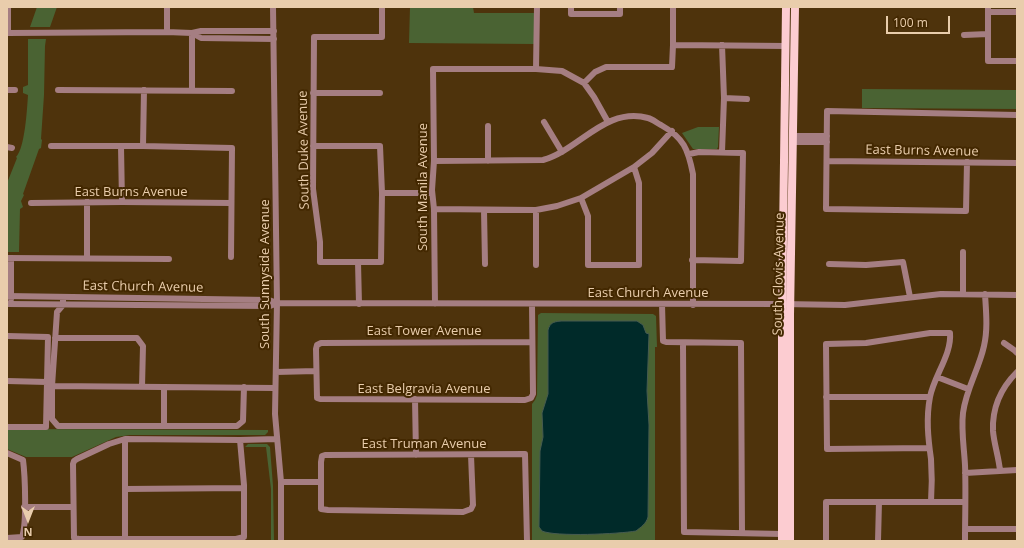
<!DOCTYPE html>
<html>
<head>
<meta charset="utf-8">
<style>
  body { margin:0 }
  #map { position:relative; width:1024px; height:548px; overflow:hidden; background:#4e330c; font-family:"Open Sans",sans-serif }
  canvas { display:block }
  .frame { position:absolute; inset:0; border:8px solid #e9cdac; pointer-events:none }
  .north { position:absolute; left:8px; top:500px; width:40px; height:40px; -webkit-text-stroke:3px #432801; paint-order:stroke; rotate:180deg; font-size:11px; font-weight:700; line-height:16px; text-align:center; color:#e9cdac }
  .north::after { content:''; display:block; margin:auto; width:14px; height:18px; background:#e9cdac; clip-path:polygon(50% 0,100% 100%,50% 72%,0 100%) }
  .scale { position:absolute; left:886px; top:16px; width:64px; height:18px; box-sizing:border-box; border:2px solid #e9cdac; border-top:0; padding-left:5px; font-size:12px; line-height:14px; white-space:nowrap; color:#e9cdac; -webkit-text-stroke:3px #432801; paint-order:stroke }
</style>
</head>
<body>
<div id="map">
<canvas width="1024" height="548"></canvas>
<div class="frame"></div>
<div class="north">N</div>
<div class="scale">100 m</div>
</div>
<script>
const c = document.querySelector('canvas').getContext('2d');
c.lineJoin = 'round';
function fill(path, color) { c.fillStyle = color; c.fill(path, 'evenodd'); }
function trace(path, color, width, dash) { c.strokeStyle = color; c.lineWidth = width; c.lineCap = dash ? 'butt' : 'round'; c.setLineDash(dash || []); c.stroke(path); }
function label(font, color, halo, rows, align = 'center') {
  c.font = font + ' "Open Sans",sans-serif'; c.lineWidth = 4; c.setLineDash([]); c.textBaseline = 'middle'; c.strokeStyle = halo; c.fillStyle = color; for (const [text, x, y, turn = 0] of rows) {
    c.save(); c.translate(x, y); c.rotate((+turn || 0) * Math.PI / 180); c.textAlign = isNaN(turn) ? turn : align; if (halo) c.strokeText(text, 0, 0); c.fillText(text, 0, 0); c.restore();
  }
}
fill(new Path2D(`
  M 37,7 L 57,7 L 50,27 L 30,27 Z
  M 410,7 L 473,7 L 474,13 L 534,13 L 534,44 L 409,43 Z
  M 28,39 L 46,39 L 45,46 L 44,95 L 41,139 L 42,140 L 41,148 L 39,149 L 23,194 L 24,195 L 21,201 L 23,207 L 20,209 L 19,252 L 7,252 L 7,183 L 17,158 L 16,157 C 25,148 27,109 28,95 L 23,93 L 23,87 L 28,85 Z
  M 862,89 L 1017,90 L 1017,109 L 862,108 Z
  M 698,127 L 719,127 L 718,147 L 717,149 L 693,149 L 682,133 Z
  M 541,313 L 653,314 L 656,316 L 657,347 L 655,347 L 655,541 L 532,540 L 532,404 L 535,400 L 537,395 L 538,315 Z
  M 7,429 L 268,430 L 268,432 L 265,435 L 130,435 L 116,437 L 72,457 L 26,457 L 7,449 Z
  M 248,444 L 267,444 L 270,447 L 273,486 L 274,541 L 271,541 L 271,489 L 266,447 L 245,447 Z`), '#4a6333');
const water = new Path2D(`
  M 560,321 L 637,321 L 643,325 L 646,333 L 649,334 L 647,391 L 649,425 L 648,517 C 646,524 641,527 636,531 C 619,534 555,537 542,531 L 539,527 L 540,451 L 543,437 L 542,413 L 548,394 L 548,330 C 550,323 553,322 560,321 Z`);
fill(water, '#002a29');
trace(water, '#465b50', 1);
trace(new Path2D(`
  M 8,7 L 8,33
  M 273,7 L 277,303 L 275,414 L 281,482 L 281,541
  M 571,7 L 571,14 L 620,14 L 620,7
  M 988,7 L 988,61 L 1017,61
  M 988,12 L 1017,12
  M 274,31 L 201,31 L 192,33 L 201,38 L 274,39
  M 167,32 L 167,7
  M 7,33 L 167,32 L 192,33 L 192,90
  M 964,35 L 988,34
  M 673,45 L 673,7
  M 722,45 L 724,98 L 722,152
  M 536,69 L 537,7
  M 584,83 L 595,72 L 606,67 L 672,67 L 673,45 L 786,46
  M 7,90 L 15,90
  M 58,90 L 232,91
  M 313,93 L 380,93
  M 724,98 L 747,99
  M 544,122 L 562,152
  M 488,126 L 488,161
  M 794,136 L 827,136
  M 793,142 L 827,142
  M 51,146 L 143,146 L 232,148 L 231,257
  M 121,146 L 122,202
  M 143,146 L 144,90
  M 313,146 L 380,146 L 382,193 L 381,262 L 320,262 L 320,242 L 313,189 L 314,37 L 382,37 L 382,7
  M 7,147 L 12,148
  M 689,154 L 699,152 L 743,153 L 741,261 L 692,260
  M 434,161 L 543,160 C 579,150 606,106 648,118 C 652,119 657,123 661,125 C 684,138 688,149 693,174 L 693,305
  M 827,161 L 1017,163
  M 967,162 L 966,211 L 826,209 L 827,111 L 1017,115
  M 382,193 L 432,193
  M 581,198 L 588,216 L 588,265 L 639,265 L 639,183 L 634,167
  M 87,202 L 87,258
  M 31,203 L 122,202 L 231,203
  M 434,209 L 536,210 L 557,206 L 581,198 L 634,167 L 652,153 L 672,131
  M 484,210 L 485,264
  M 536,210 L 536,265
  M 7,258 L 169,259
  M 11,258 L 11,299
  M 358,262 L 359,304
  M 829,264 L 866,265 L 903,262 L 910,297
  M 963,294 L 963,252
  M 7,296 L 269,300 L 277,303
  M 63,297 L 63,305 L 57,312 L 52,386 L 52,419 L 58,426 L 237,426 L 243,421 L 244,387
  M 7,304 L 270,306 L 277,303 L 782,304 L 845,305 L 941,294 L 1017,295
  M 435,304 L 434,209 L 432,190 L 434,161 L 433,69 L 536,69 L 562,71 L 584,83 L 594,97 L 608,122
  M 532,304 L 533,394 L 531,398 L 525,400 L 320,399 L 317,398 L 316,349 L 317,345 L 321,343 L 532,342
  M 662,304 L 663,341 L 666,342 L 741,343 L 742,533
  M 7,336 L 48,337 L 46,427 L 7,427
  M 55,338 L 137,338 L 143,346 L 142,387
  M 683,343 L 684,532 L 782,534
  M 1004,343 L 1014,350 L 1017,353
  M 276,372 L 316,371
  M 937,377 L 968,389
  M 7,381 L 47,382
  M 52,386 L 275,388
  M 164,387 L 164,426
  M 826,397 L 930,397
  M 415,399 L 416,455
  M 125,439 L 125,539
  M 240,440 L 244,485 L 244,537 L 236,539 L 79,539 L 74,538 L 73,464 L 74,461 L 77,459 L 109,444 L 125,439 L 240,440 L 277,439
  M 929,448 L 827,449 L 826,344 L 866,343 L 930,333 L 950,333 C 952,354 934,376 930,397 C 926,418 928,438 931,459 C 932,473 932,488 931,502
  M 7,453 L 23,460 C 25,475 27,524 22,537 L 7,538
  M 471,455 L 473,505 L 471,509 L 463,512 L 328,510 L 321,509 L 321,462 L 322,456 L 325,455 L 525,454 L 527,541
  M 1000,471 C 999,458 994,444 993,431 C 992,408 1001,388 1017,372
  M 965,473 L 1017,470
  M 281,482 L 321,482
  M 125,489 L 244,488
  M 24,507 L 73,507
  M 965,529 L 1017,529
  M 826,541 L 826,502 L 965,502
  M 878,541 L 879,502
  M 965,541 C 965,516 966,490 965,465 C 964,447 961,430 963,413 C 966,389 979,369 984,346 C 988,329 986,311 985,294`), '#a57e82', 6);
trace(new Path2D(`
  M 782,541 L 782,315 L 786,7
  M 790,541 L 790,315 L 795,7`), '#fcccd1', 8);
label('13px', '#e9cdac', '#432801', [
  ["South Duke Avenue",304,150,-91],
  ["East Burns Avenue",922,151,1],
  ["South Manila Avenue",423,187,-90],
  ["East Burns Avenue",131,192],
  ["South Sunnyside Avenue",265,274,-90],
  ["South Clovis Avenue",779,274,-89],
  ["East Church Avenue",143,287,1],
  ["East Church Avenue",648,293],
  ["East Tower Avenue",424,331],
  ["East Belgravia Avenue",424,389],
  ["East Truman Avenue",424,444]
]);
</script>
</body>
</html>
